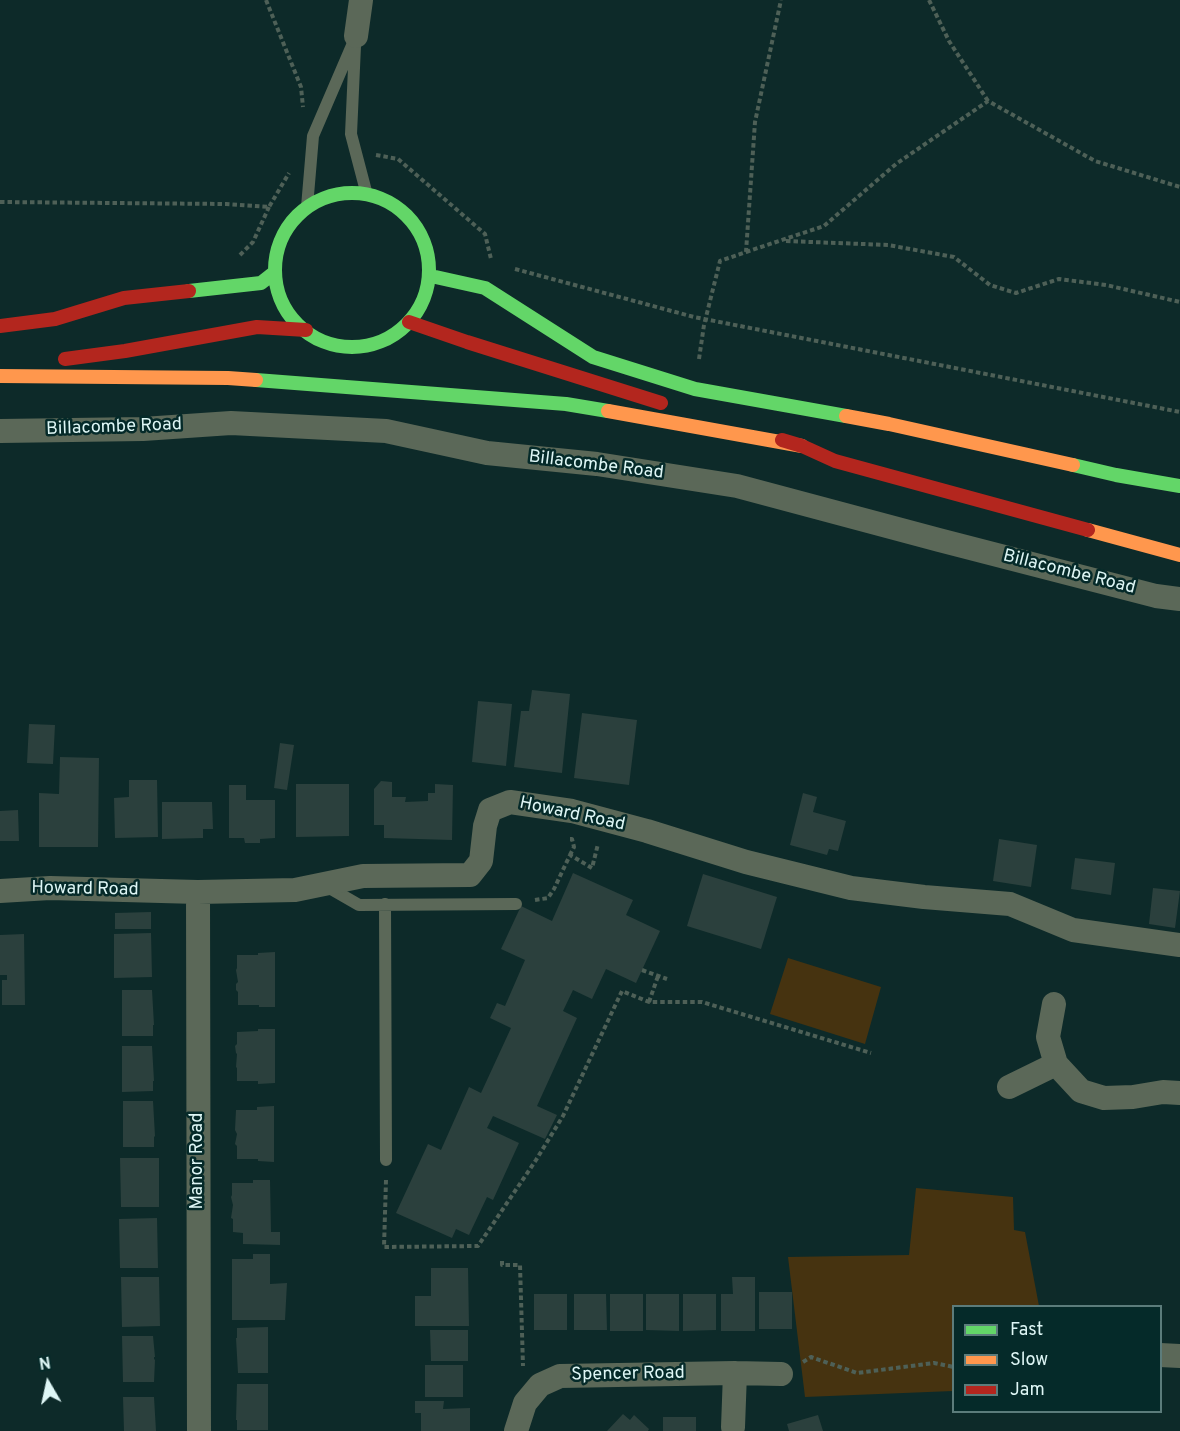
<!DOCTYPE html>
<html>
<head>
<meta charset="utf-8">
<style>
  body { margin:0 }
  #map { position:relative; width:1180px; height:1431px; overflow:hidden; background:#0d2a29; font-family:Overpass,sans-serif }
  canvas { display:block }
  .legend { position:absolute; left:952px; top:1305px; width:210px; height:108px; box-sizing:border-box; background:#052a29; border:2px solid #5c7c7b; margin:0; padding:8px 10px; list-style:none; font-size:18px; color:#def6f5 }
  .legend li { display:flex; align-items:center; gap:12px; height:30px }
  .legend b { width:30px; border:2px solid #5c7c7b }
  .north { position:absolute; left:18px; top:1353px; width:60px; height:60px; -webkit-text-stroke:4px #052a29; paint-order:stroke; rotate:351deg; font-size:16px; font-weight:700; line-height:24px; text-align:center; color:#def6f5 }
  .north::after { content:''; display:block; margin:auto; width:21px; height:27px; background:#def6f5; clip-path:polygon(50% 0,100% 100%,50% 72%,0 100%) }
</style>
</head>
<body>
<div id="map">
<canvas width="1180" height="1431"></canvas>
<ul class="legend">
<li><b style="height:8px;background:#63d668"></b>Fast</li>
<li><b style="height:8px;background:#ff974d"></b>Slow</li>
<li><b style="height:8px;background:#b3261e"></b>Jam</li>
</ul>
<div class="north">N</div>
</div>
<script>
const c = document.querySelector('canvas').getContext('2d');
c.lineJoin = 'round';
function fill(path, color) { c.fillStyle = color; c.fill(path, 'evenodd'); }
function trace(path, color, width, dash) { c.strokeStyle = color; c.lineWidth = width; c.lineCap = dash ? 'butt' : 'round'; c.setLineDash(dash || []); c.stroke(path); }
function label(font, color, halo, rows, align = 'center') {
  c.font = font + ' Overpass,sans-serif'; c.lineWidth = 5; c.setLineDash([]); c.textBaseline = 'middle'; c.strokeStyle = halo; c.fillStyle = color; for (const [text, x, y, turn = 0] of rows) {
    c.save(); c.translate(x, y); c.rotate((+turn || 0) * Math.PI / 180); c.textAlign = isNaN(turn) ? turn : align; if (halo) c.strokeText(text, 0, 0); c.fillText(text, 0, 0); c.restore();
  }
}
fill(new Path2D(`
  M 788,958 L 881,987 L 865,1044 L 770,1014 Z
  M 916,1188 L 1013,1197 L 1014,1230 L 1025,1232 L 1039,1306 L 954,1306 L 953,1391 L 805,1397 L 788,1257 L 909,1255 Z`), '#463310');
fill(new Path2D(`
  M 532,690 L 570,694 L 562,773 L 514,767 L 521,711 L 529,711 Z
  M 478,701 L 512,704 L 506,766 L 472,762 Z
  M 582,713 L 637,720 L 629,785 L 574,778 Z
  M 29,724 L 55,725 L 53,764 L 27,763 Z
  M 280,743 L 294,745 L 287,790 L 274,788 Z
  M 60,757 L 99,758 L 98,847 L 39,847 L 39,793 L 59,794 Z
  M 129,780 L 157,780 L 158,837 L 115,838 L 114,798 L 129,797 Z
  M 381,781 L 392,782 L 392,797 L 406,797 L 405,802 L 428,801 L 428,793 L 435,793 L 435,784 L 453,785 L 452,840 L 384,838 L 384,825 L 374,825 L 374,789 Z
  M 296,784 L 349,784 L 349,836 L 296,837 Z
  M 229,785 L 246,785 L 246,800 L 275,800 L 275,838 L 260,839 L 260,843 L 245,843 L 244,838 L 229,838 Z
  M 803,793 L 817,797 L 813,812 L 846,821 L 838,851 L 829,849 L 827,855 L 790,845 Z
  M 162,802 L 212,802 L 213,829 L 203,829 L 203,838 L 162,839 Z
  M 18,810 L 19,841 L 0,841 L 0,811 Z
  M 999,839 L 1037,845 L 1031,887 L 993,881 Z
  M 1075,858 L 1115,863 L 1111,895 L 1071,889 Z
  M 573,873 L 633,900 L 626,915 L 660,931 L 636,983 L 606,969 L 592,999 L 573,990 L 563,1011 L 577,1018 L 537,1106 L 557,1115 L 545,1139 L 493,1116 L 487,1128 L 519,1143 L 493,1200 L 487,1197 L 469,1235 L 456,1229 L 452,1238 L 396,1213 L 428,1144 L 441,1150 L 469,1087 L 481,1093 L 511,1028 L 490,1018 L 497,1003 L 505,1006 L 525,960 L 501,949 L 521,906 L 552,921 Z
  M 703,874 L 777,897 L 761,949 L 687,926 Z
  M 1153,888 L 1180,891 L 1175,928 L 1149,924 Z
  M 151,912 L 151,929 L 115,929 L 115,913 Z
  M 151,933 L 152,977 L 114,978 L 114,934 Z
  M 24,934 L 25,1005 L 2,1005 L 2,980 L 7,980 L 7,975 L 0,975 L 0,935 Z
  M 275,952 L 275,1007 L 259,1007 L 259,1005 L 238,1005 L 238,992 L 236,990 L 236,984 L 238,982 L 236,970 L 237,968 L 237,955 L 258,955 L 258,953 Z
  M 122,990 L 152,990 L 154,1025 L 153,1025 L 153,1036 L 122,1036 Z
  M 258,1029 L 275,1029 L 275,1083 L 258,1084 L 258,1081 L 237,1081 L 237,1068 L 236,1067 L 237,1054 L 236,1053 L 235,1046 L 237,1044 L 237,1032 L 258,1031 Z
  M 122,1046 L 152,1046 L 154,1081 L 153,1081 L 153,1091 L 122,1092 Z
  M 123,1101 L 153,1101 L 155,1136 L 154,1137 L 154,1147 L 123,1147 Z
  M 274,1106 L 274,1162 L 258,1161 L 258,1159 L 237,1159 L 237,1146 L 235,1144 L 237,1134 L 235,1130 L 236,1110 L 257,1110 L 257,1107 Z
  M 120,1158 L 159,1158 L 159,1207 L 121,1207 Z
  M 253,1180 L 270,1180 L 271,1232 L 280,1232 L 280,1245 L 243,1244 L 243,1233 L 233,1232 L 233,1219 L 231,1218 L 233,1205 L 231,1197 L 232,1195 L 232,1183 L 253,1183 Z
  M 157,1218 L 158,1268 L 120,1268 L 119,1219 Z
  M 253,1254 L 270,1254 L 270,1284 L 287,1283 L 285,1320 L 232,1320 L 232,1259 L 253,1259 Z
  M 431,1268 L 468,1268 L 469,1326 L 415,1326 L 415,1296 L 431,1296 Z
  M 121,1277 L 159,1277 L 160,1326 L 122,1327 Z
  M 732,1277 L 755,1277 L 755,1331 L 721,1331 L 721,1294 L 733,1294 Z
  M 759,1292 L 792,1292 L 792,1329 L 759,1329 Z
  M 534,1294 L 567,1294 L 567,1330 L 534,1330 Z
  M 574,1294 L 606,1294 L 607,1330 L 574,1330 Z
  M 610,1294 L 643,1294 L 643,1331 L 610,1331 Z
  M 646,1294 L 679,1294 L 679,1331 L 646,1330 Z
  M 683,1294 L 716,1294 L 716,1330 L 683,1331 Z
  M 268,1327 L 268,1373 L 238,1373 L 236,1338 L 237,1338 L 237,1328 Z
  M 430,1330 L 468,1330 L 468,1361 L 431,1361 Z
  M 122,1336 L 153,1336 L 155,1357 L 154,1357 L 154,1359 L 155,1360 L 154,1382 L 123,1382 Z
  M 425,1365 L 463,1365 L 463,1397 L 425,1397 Z
  M 237,1384 L 268,1384 L 268,1430 L 237,1430 L 237,1420 L 236,1420 Z
  M 123,1397 L 154,1397 L 156,1431 L 124,1431 Z
  M 415,1401 L 444,1401 L 443,1409 L 470,1408 L 470,1431 L 421,1431 L 421,1413 L 415,1413 Z
  M 623,1414 L 630,1420 L 634,1415 L 649,1429 L 648,1431 L 607,1431 Z
  M 818,1415 L 823,1431 L 789,1431 L 787,1424 Z
  M 663,1417 L 696,1417 L 696,1431 L 663,1431 Z`), '#2b403d');
trace(new Path2D(`
  M 266,0 L 301,87 L 303,107
  M 929,0 L 949,41 L 988,101
  M 376,155 L 398,159 L 485,234 L 491,259
  M 0,202 L 226,204 L 269,207 L 289,173
  M 786,241 L 888,245 L 954,257 L 990,285 L 1016,293 L 1059,279 L 1106,285 L 1180,302
  M 746,252 L 824,226 L 896,164 L 988,101 L 1095,161 L 1180,187
  M 240,255 L 253,242 L 269,207
  M 515,269 L 694,317 L 1180,412
  M 699,359 L 704,325 L 720,261 L 746,252 L 755,122 L 781,0
  M 570,839 L 572,839 L 574,847 L 570,855
  M 535,900 L 548,898 L 554,889 L 570,855 L 592,868 L 598,844
  M 642,970 L 667,979
  M 649,1002 L 658,976
  M 386,1180 L 384,1247 L 478,1246 L 536,1160 L 563,1116 L 622,991 L 649,1002 L 702,1002 L 871,1053
  M 502,1261 L 502,1265 L 520,1265 L 523,1366
  M 803,1362 L 811,1357 L 857,1373 L 934,1363 L 954,1367`), '#4e6057', 4, [4.5, 3]);
trace(new Path2D(`
  M 355,46 L 351,134 L 367,195
  M 307,207 L 313,136 L 356,36
  M 326,886 L 359,905 L 516,904
  M 385,904 L 386,1160`), '#5b6858', 12);
trace(new Path2D(`
  M 356,36 L 361,0
  M 0,431 L 143,429 L 231,423 L 386,431 L 487,453 L 597,464 L 737,486 L 939,540 L 1156,596 L 1180,599
  M 0,891 L 50,888 L 198,892 L 295,890 L 363,876 L 470,875 L 481,861 L 485,826 L 490,810 L 510,802 L 572,811 L 647,831 L 746,862 L 851,888 L 924,897 L 1010,904 L 1073,930 L 1180,945
  M 198,892 L 199,1431
  M 1054,1004 L 1048,1037 L 1056,1064 L 1081,1091 L 1104,1098 L 1133,1097 L 1163,1092 L 1180,1093
  M 1009,1087 L 1056,1064
  M 1160,1355 L 1180,1356
  M 733,1427 L 735,1373
  M 516,1431 L 525,1403 L 540,1385 L 560,1376 L 735,1373 L 781,1374`), '#5b6858', 24);
trace(new Path2D(`
  M275 270a77 77 0 1 1 154 0a77 77 0 1 1-154 0Z
  M 431,276 L 485,288 L 593,357 L 695,389 L 846,416
  M 189,291 L 261,283 L 275,272
  M 256,380 L 566,404 L 608,411
  M 1073,465 L 1116,475 L 1180,486`), '#63d668', 14);
trace(new Path2D(`
  M 0,376 L 228,378 L 256,380
  M 608,411 L 802,446
  M 846,416 L 889,424 L 1073,465
  M 1088,530 L 1180,555`), '#ff974d', 14);
trace(new Path2D(`
  M 409,322 L 467,342 L 661,403
  M 0,326 L 55,319 L 124,298 L 189,291
  M 65,359 L 125,351 L 257,327 L 306,330
  M 782,440 L 802,446 L 835,461 L 1088,530`), '#b3261e', 14);
label('18px', '#def6f5', '#052a29', [
  ["Billacombe Road",114,428,-2],
  ["Billacombe Road",596,466,7],
  ["Billacombe Road",1069,573,14],
  ["Howard Road",572,815,12],
  ["Howard Road",85,890,1],
  ["Manor Road",198,1161,-90],
  ["Spencer Road",628,1375,-1]
]);
</script>
</body>
</html>
